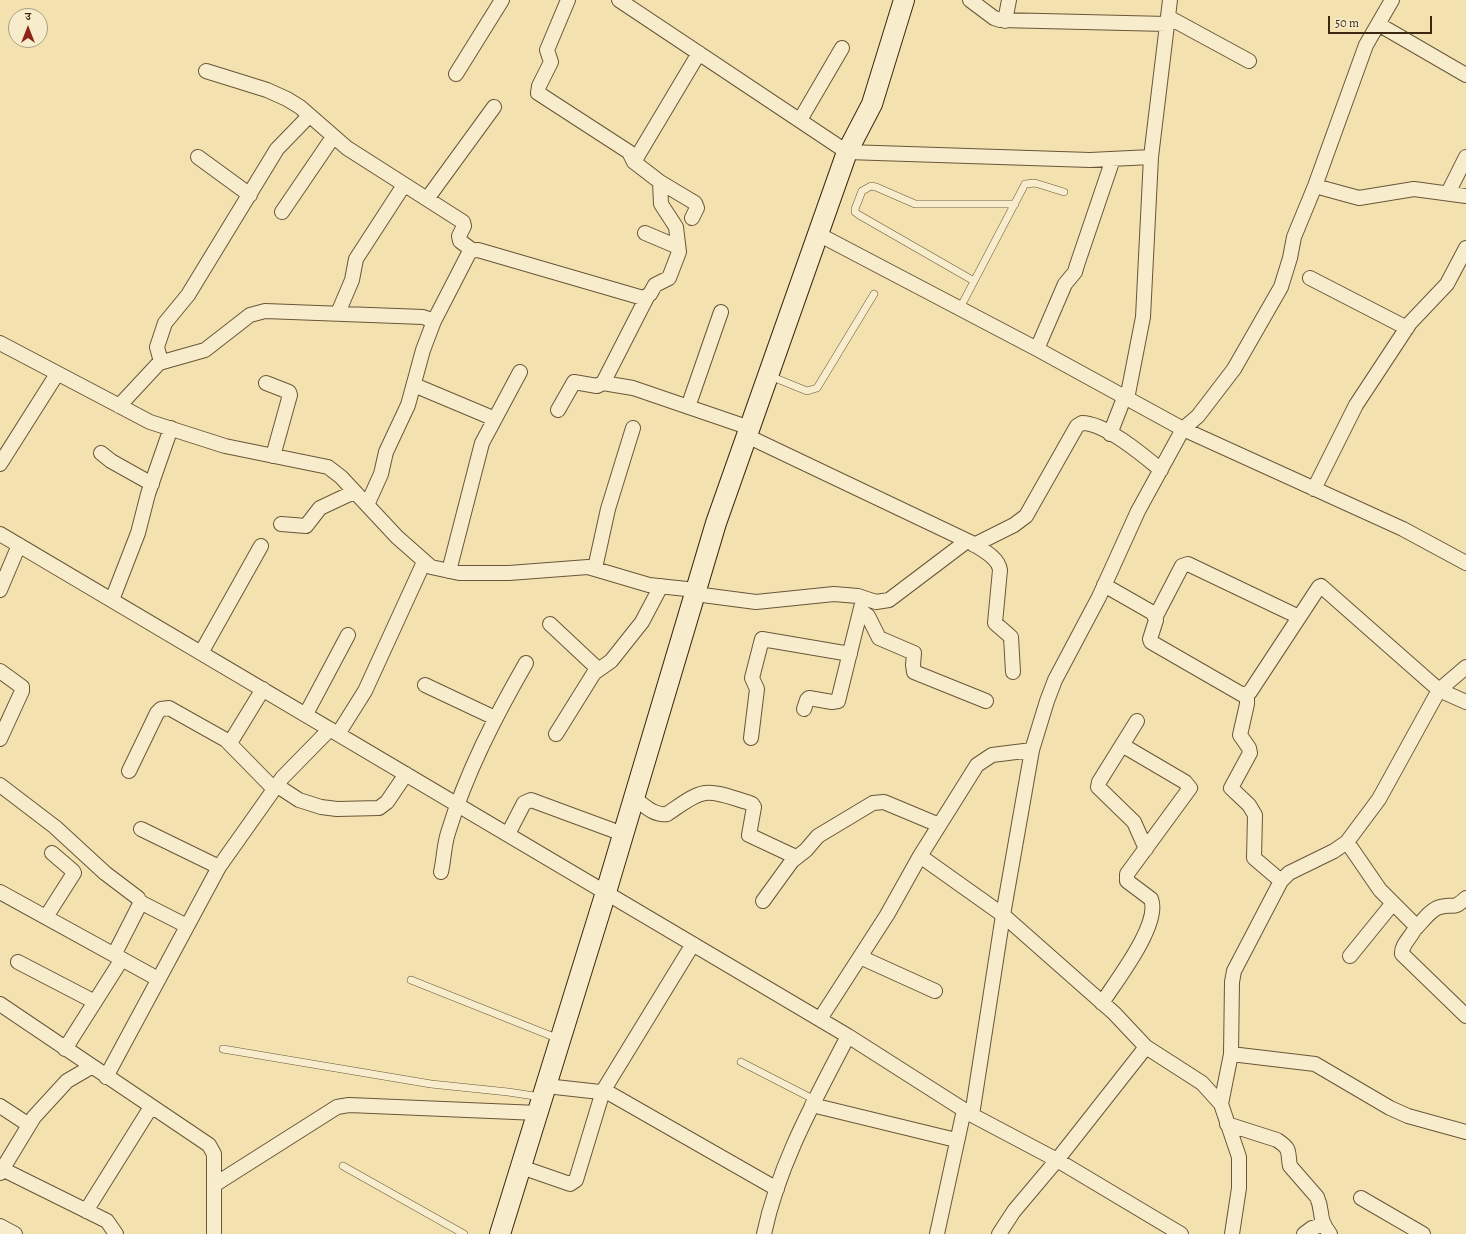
<!DOCTYPE html>
<html>
<head>
<meta charset="utf-8">
<style>
  body { margin:0 }
  #map { position:relative; width:1466px; height:1234px; overflow:hidden; background:#f3e2b0; font-family:Alegreya,"Noto Serif Devanagari",serif }
  canvas { display:block }
  .north { position:absolute; left:8px; top:8px; width:40px; height:40px; box-sizing:border-box; background:#f7eccc; border:1px solid #ac9e81; border-radius:50%; rotate:0deg; font-size:11px; font-weight:700; line-height:16px; text-align:center; color:#3c2810 }
  .north::after { content:''; display:block; margin:auto; width:14px; height:18px; background:#8f2418; clip-path:polygon(50% 0,100% 100%,50% 72%,0 100%) }
  .scale { position:absolute; left:1328px; top:16px; width:104px; height:18px; box-sizing:border-box; border:2px solid #3c2810; border-top:0; padding-left:5px; font-size:12px; line-height:14px; white-space:nowrap; color:#3c2810; -webkit-text-stroke:3px #f7eccc; paint-order:stroke }
</style>
</head>
<body>
<div id="map">
<canvas width="1466" height="1234"></canvas>
<div class="north">उ</div>
<div class="scale">50 m</div>
</div>
<script>
const c = document.querySelector('canvas').getContext('2d');
c.lineJoin = 'round';
function trace(path, color, width, dash) { c.strokeStyle = color; c.lineWidth = width; c.lineCap = dash ? 'butt' : 'round'; c.setLineDash(dash || []); c.stroke(path); }
const service = new Path2D(`
  M 974,281 L 859,215 L 855,212 L 855,209 L 862,191 L 871,186 L 876,187 L 915,204 L 1015,204
  M 960,308 L 1025,184 L 1035,183 L 1064,192
  M 770,376 L 807,391 L 817,388 L 874,294
  M 411,980 L 559,1039
  M 223,1049 L 431,1084 L 508,1092 L 541,1097
  M 741,1062 L 815,1100
  M 343,1166 L 464,1234`);
const minor = new Path2D(`
  M 619,0 L 847,152 L 1090,160 L 1151,157
  M 970,0 L 994,18 L 1000,20 L 1167,24
  M 1168,17 L 1249,61
  M 1005,21 L 1009,0
  M 1378,24 L 1466,75
  M 206,71 L 267,90 L 287,99 L 300,107 L 347,148 L 463,222 L 464,226 L 459,236 L 460,241 L 472,250
  M 456,74 L 502,0
  M 800,120 L 842,48
  M 198,157 L 250,195
  M 634,162 L 699,53
  M 660,182 L 695,203 L 697,208 L 692,218
  M 1315,186 L 1359,198 L 1414,189 L 1466,196
  M 1448,193 L 1466,157
  M 427,199 L 494,107
  M 282,212 L 333,137
  M 645,233 L 678,247
  M 818,234 L 1037,349 L 1183,429 L 1403,529 L 1466,563
  M 1310,278 L 1407,328
  M 338,313 L 352,280 L 356,259 L 404,185
  M 0,343 L 150,422 L 225,446 L 328,467 L 341,477 L 397,537 L 431,567 L 459,573 L 509,573 L 588,567 L 649,585 L 696,590
  M 1037,349 L 1065,284 L 1075,272 L 1077,265 L 1113,159
  M 161,362 L 157,347 L 165,323 L 188,295 L 277,149 L 309,116
  M 266,383 L 289,392 L 290,395 L 273,456
  M 603,383 L 633,388 L 750,428
  M 414,385 L 495,419
  M 1127,399 L 1143,317 L 1151,157 L 1170,0
  M 119,406 L 159,363 L 205,350 L 250,315 L 265,311 L 423,317 L 434,321
  M 688,407 L 721,312
  M 558,410 L 574,382 L 597,386 L 603,383 L 647,297
  M 1110,434 L 1124,398
  M 747,436 L 972,543 C 982,550 998,557 1000,570 L 995,623 L 1011,637 L 1013,672
  M 101,453 L 111,461 L 152,484
  M 0,464 L 57,374
  M 1314,489 L 1356,405 L 1410,323 L 1447,284 L 1466,248
  M 367,505 L 381,474 L 386,452 L 408,405 L 423,350 L 434,321 L 470,251 L 478,250 L 643,298 L 650,294 L 655,285 L 669,278 L 679,252 L 676,227 L 661,204 L 660,182 L 634,162 L 629,152 L 538,93 L 539,86 L 551,62 L 547,50 L 568,0
  M 281,524 L 306,526 L 320,508 L 354,492
  M 0,534 L 848,1036 L 972,1115 L 1057,1160 L 1181,1234
  M 974,545 L 1014,525 L 1026,516 L 1077,426 L 1082,423 C 1105,423 1143,455 1161,470
  M 595,568 L 608,509 L 633,428
  M 449,571 L 482,443 L 520,372
  M 1104,585 L 1153,613 L 1156,620 L 1150,639 L 1151,642 L 1243,695 L 1250,692 L 1319,587 L 1321,586 L 1439,690 L 1466,702
  M 0,590 L 19,545
  M 695,594 L 756,602 L 834,594 L 858,596 L 876,602 L 889,600 L 967,541
  M 112,600 L 138,533 L 148,494 L 171,428
  M 861,611 L 868,616 L 879,638 L 914,653 L 913,665 L 914,672 L 986,701
  M 1156,616 L 1182,566 L 1188,564 L 1299,617
  M 550,624 L 598,669
  M 201,653 L 261,546
  M 0,671 L 22,687 L 22,691 L 0,739
  M 425,685 L 495,718
  M 1247,695 L 1247,704 L 1240,735 L 1249,748 L 1250,753 L 1231,788 L 1249,805 L 1255,815 L 1254,858 L 1281,881
  M 804,709 L 807,700 L 809,698 L 832,702 L 838,701 L 862,604
  M 306,714 L 348,635
  M 1137,721 L 1099,782 L 1098,787 L 1134,822 L 1146,849
  M 338,734 L 365,691 L 424,562
  M 556,734 L 594,673 L 611,661 L 642,622 L 661,586
  M 751,738 L 757,689 L 752,678 L 762,639 L 850,654
  M 230,743 L 263,689
  M 129,771 L 157,713 L 161,709 L 169,708 L 226,740 L 273,788
  M 0,785 L 55,827 L 105,873 L 138,898 L 140,902 L 139,906 L 114,955
  M 276,785 L 299,800 L 321,807 L 337,809 L 379,808 L 387,802 L 406,774
  M 634,798 C 644,805 654,816 667,814 C 678,807 692,795 705,793 C 718,791 735,799 747,802 L 752,804 L 754,807 L 749,835 L 796,857
  M 141,829 L 219,867
  M 508,834 L 524,803 L 531,800 L 623,834
  M 1347,842 L 1380,890 L 1416,926 C 1413,936 1401,944 1402,954 L 1466,1016
  M 920,856 L 1003,915 L 1114,1013 L 1146,1047 L 1202,1083 L 1221,1104
  M 441,872 C 444,859 444,845 448,833 C 466,773 495,717 526,663
  M 0,892 L 158,979
  M 763,901 L 792,861 L 806,850 L 818,836 L 873,803 L 884,802 L 939,825
  M 140,902 L 187,926
  M 46,917 L 74,873 L 73,871 L 52,853
  M 1416,928 C 1422,922 1431,909 1440,907 C 1454,903 1452,911 1466,898
  M 1350,956 L 1393,903
  M 860,957 L 935,991
  M 18,962 L 95,1002
  M 1102,1003 C 1116,981 1161,924 1151,899 L 1127,881 L 1127,874 L 1190,788 L 1185,782 L 1122,745
  M 0,1004 L 209,1145 L 214,1154 L 214,1234
  M 820,1019 L 887,915 L 920,856 L 977,765 L 992,755 L 1032,750
  M 65,1049 L 122,959
  M 1231,1054 L 1315,1064 L 1390,1108 L 1408,1116 L 1466,1132
  M 106,1077 L 219,867 L 282,778 L 330,729
  M 546,1086 L 609,1093 L 777,1189
  M 812,1105 L 956,1140
  M 0,1106 L 29,1125
  M 972,1115 L 1003,915 L 1032,750 L 1047,701 L 1055,680 L 1099,597 L 1138,511 L 1183,429 L 1198,416 L 1234,369 L 1281,287 L 1290,258 L 1294,237 L 1315,186 L 1366,45 L 1392,0
  M 1227,1124 L 1277,1140 C 1292,1150 1287,1151 1290,1166 L 1317,1197 C 1324,1213 1317,1217 1330,1234
  M 521,1167 L 570,1184 L 576,1180 L 603,1091 L 693,944
  M 2,1169 L 107,1221 L 116,1234
  M 0,1173 L 34,1117 L 67,1081 L 91,1067
  M 214,1185 L 337,1107 L 349,1105 L 538,1113
  M 1361,1198 L 1423,1234
  M 86,1211 L 151,1107
  M 0,1226 L 15,1234
  M 764,1234 C 779,1163 815,1100 848,1036
  M 937,1234 L 964,1110
  M 999,1234 L 1014,1211 L 1057,1160 L 1146,1047
  M 1232,1234 L 1239,1188 L 1239,1157 L 1221,1104 L 1231,1054 L 1232,982 L 1234,971 L 1281,881 L 1289,873 L 1334,851 L 1347,842 L 1379,799 L 1439,690 L 1466,667
  M 1304,1234 L 1312,1228 L 1323,1225`);
const secondary = new Path2D(`
  M 500,1234 L 606,892 L 716,523 L 847,152 L 872,104 L 904,0`);
trace(service, '#6a5638', 8);
trace(minor, '#6a5638', 16);
trace(secondary, '#3c2810', 22);
trace(service, '#f7eccc', 7);
trace(minor, '#f7eccc', 14);
trace(secondary, '#f7eccc', 20);
</script>
</body>
</html>
